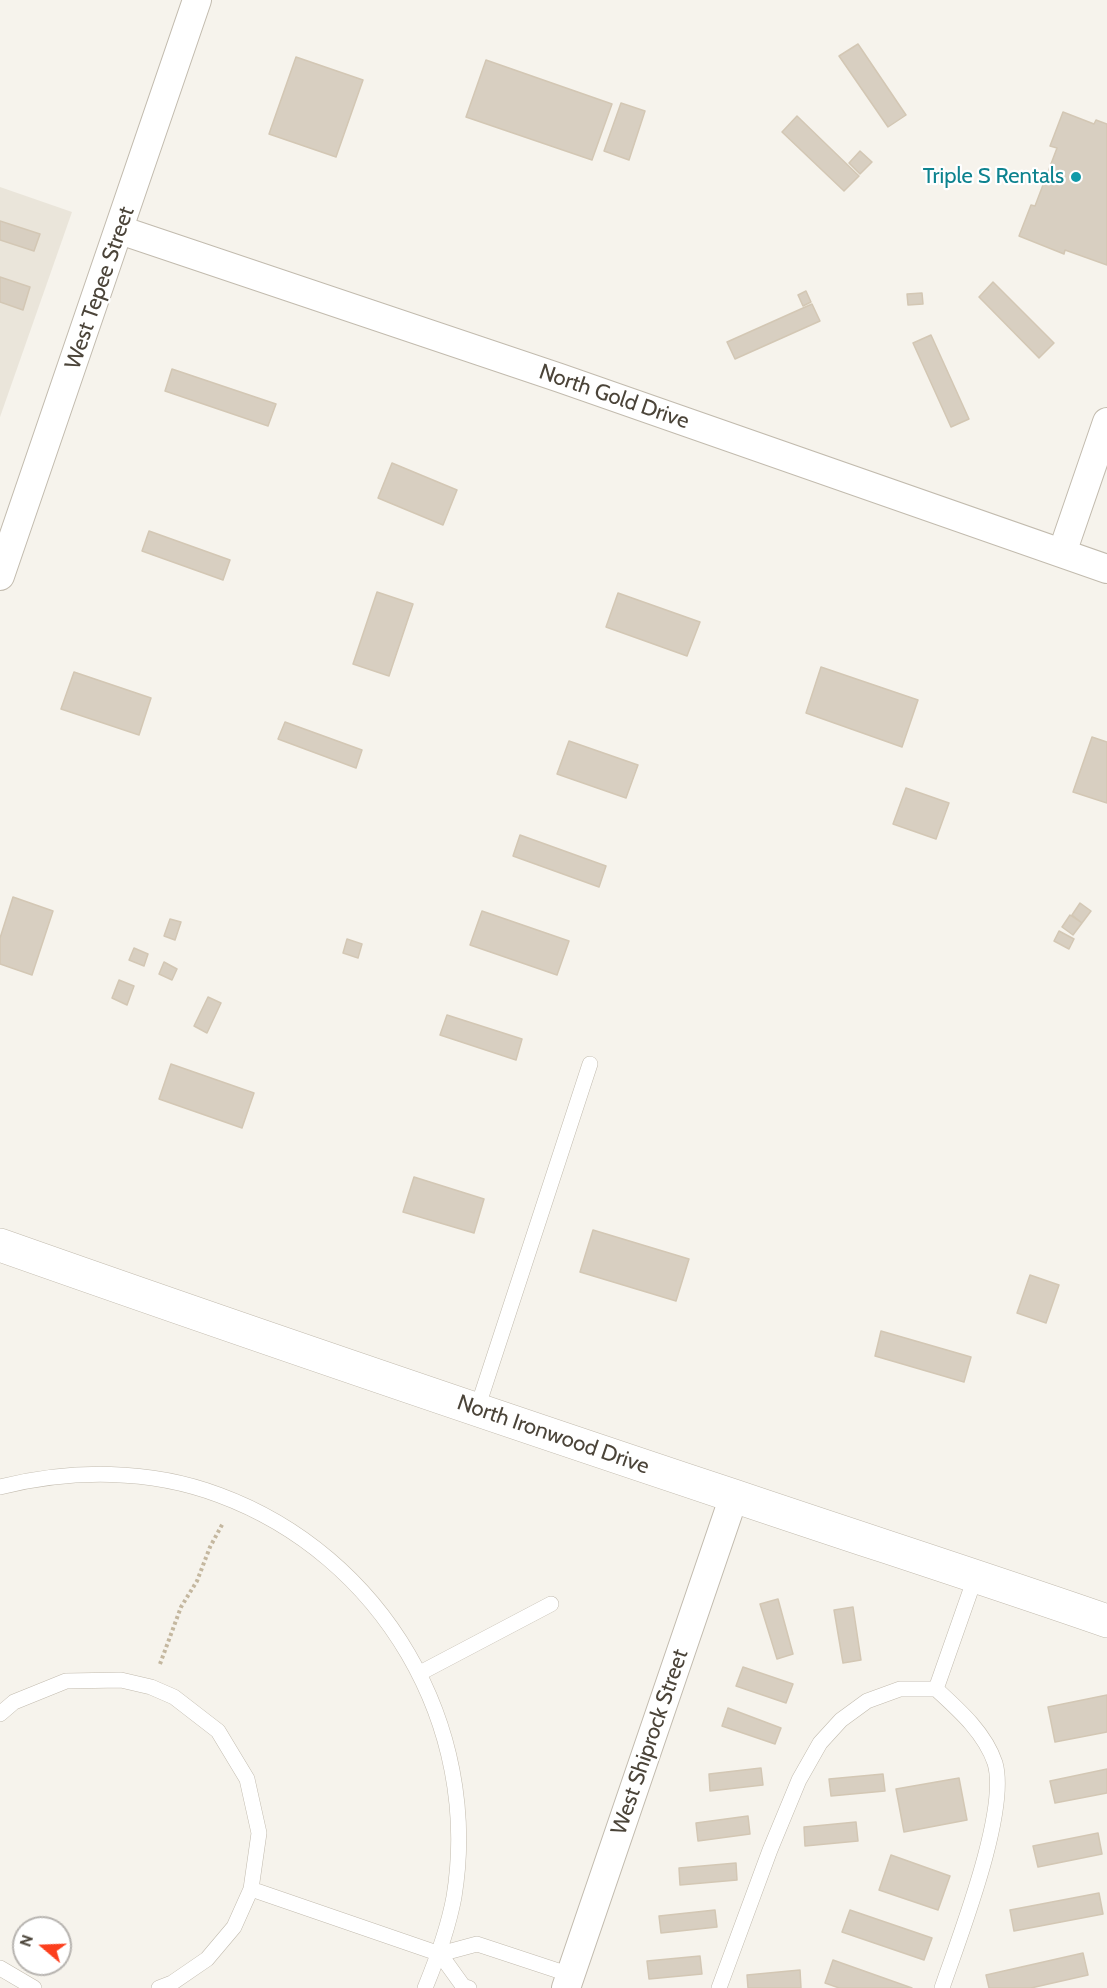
<!DOCTYPE html>
<html>
<head>
<meta charset="utf-8">
<style>
  body { margin:0 }
  #map { position:relative; width:1107px; height:1988px; overflow:hidden; background:#f6f3ec; font-family:Cabin,sans-serif }
  canvas { display:block }
  .north { position:absolute; left:12px; top:1916px; width:60px; height:60px; box-sizing:border-box; background:#fff; border:2px solid #b7b4b0; border-radius:50%; rotate:289deg; font-size:16px; font-weight:700; line-height:24px; text-align:center; color:#4b4439 }
  .north::after { content:''; display:block; margin:auto; width:21px; height:27px; background:#fc3f1d; clip-path:polygon(50% 0,100% 100%,50% 72%,0 100%) }
</style>
</head>
<body>
<div id="map">
<canvas width="1107" height="1988"></canvas>
<div class="north">N</div>
</div>
<script>
const c = document.querySelector('canvas').getContext('2d');
c.lineJoin = 'round';
function fill(path, color) { c.fillStyle = color; c.fill(path, 'evenodd'); }
function trace(path, color, width, dash) { c.strokeStyle = color; c.lineWidth = width; c.lineCap = dash ? 'butt' : 'round'; c.setLineDash(dash || []); c.stroke(path); }
function label(font, color, halo, rows, align = 'center') {
  c.font = font + ' Cabin,sans-serif'; c.lineWidth = 4.5; c.setLineDash([]); c.textBaseline = 'middle'; c.strokeStyle = halo; c.fillStyle = color; for (const [text, x, y, turn = 0] of rows) {
    c.save(); c.translate(x, y); c.rotate((+turn || 0) * Math.PI / 180); c.textAlign = isNaN(turn) ? turn : align; if (halo) c.strokeText(text, 0, 0); c.fillText(text, 0, 0); c.restore();
  }
}
fill(new Path2D(`
  M 0,187 L 72,212 L 0,417 Z`), '#eae5da');
const building = new Path2D(`
  M 858,44 L 906,115 L 888,127 L 839,56 Z
  M 296,57 L 363,80 L 336,157 L 269,134 Z
  M 486,60 L 612,104 L 592,160 L 466,117 Z
  M 621,103 L 645,111 L 629,160 L 604,151 Z
  M 1063,112 L 1094,124 L 1096,120 L 1107,124 L 1107,265 L 1065,250 L 1064,254 L 1019,236 L 1031,205 L 1035,206 L 1057,148 L 1050,146 Z
  M 797,116 L 859,176 L 844,191 L 782,132 Z
  M 860,151 L 872,162 L 860,174 L 849,163 Z
  M 0,221 L 40,234 L 34,251 L 0,240 Z
  M 0,277 L 30,287 L 23,310 L 0,302 Z
  M 993,282 L 1054,343 L 1039,358 L 979,297 Z
  M 806,291 L 811,302 L 803,306 L 798,295 Z
  M 922,293 L 923,304 L 908,305 L 907,294 Z
  M 812,304 L 820,321 L 735,359 L 727,342 Z
  M 931,335 L 969,419 L 951,427 L 913,343 Z
  M 172,369 L 276,404 L 268,426 L 165,391 Z
  M 392,463 L 457,490 L 443,525 L 378,498 Z
  M 149,531 L 230,560 L 223,580 L 142,551 Z
  M 377,592 L 413,604 L 389,676 L 353,664 Z
  M 618,593 L 700,622 L 687,656 L 606,627 Z
  M 821,667 L 918,700 L 902,747 L 806,713 Z
  M 74,672 L 151,698 L 139,735 L 61,709 Z
  M 285,722 L 362,750 L 356,768 L 278,739 Z
  M 1092,737 L 1107,742 L 1107,803 L 1073,792 Z
  M 569,741 L 638,765 L 626,798 L 557,774 Z
  M 906,788 L 949,803 L 936,839 L 893,824 Z
  M 520,835 L 606,866 L 599,887 L 513,856 Z
  M 13,897 L 53,911 L 32,975 L 0,964 L 0,938 Z
  M 1080,903 L 1091,911 L 1082,923 L 1072,915 Z
  M 482,911 L 569,941 L 557,975 L 470,945 Z
  M 1070,915 L 1082,923 L 1073,935 L 1062,927 Z
  M 170,919 L 181,922 L 175,940 L 164,936 Z
  M 1059,931 L 1074,939 L 1069,949 L 1054,941 Z
  M 347,939 L 362,944 L 358,958 L 343,953 Z
  M 134,948 L 148,954 L 144,966 L 129,960 Z
  M 164,962 L 177,969 L 172,980 L 159,974 Z
  M 119,980 L 134,986 L 127,1005 L 112,998 Z
  M 208,997 L 221,1003 L 207,1033 L 194,1026 Z
  M 447,1015 L 522,1039 L 516,1060 L 440,1035 Z
  M 171,1064 L 254,1093 L 242,1128 L 159,1099 Z
  M 414,1177 L 484,1199 L 474,1233 L 403,1212 Z
  M 593,1230 L 689,1259 L 676,1301 L 580,1272 Z
  M 1030,1275 L 1059,1285 L 1046,1323 L 1017,1313 Z
  M 881,1331 L 971,1357 L 964,1382 L 875,1356 Z
  M 778,1599 L 793,1654 L 777,1659 L 760,1604 Z
  M 853,1607 L 861,1660 L 843,1663 L 834,1610 Z
  M 743,1667 L 793,1684 L 786,1703 L 736,1686 Z
  M 1107,1695 L 1107,1732 L 1055,1742 L 1048,1707 Z
  M 728,1708 L 781,1728 L 775,1744 L 722,1726 Z
  M 761,1768 L 763,1785 L 710,1791 L 709,1774 Z
  M 1107,1769 L 1107,1793 L 1055,1803 L 1050,1781 Z
  M 883,1774 L 885,1791 L 831,1796 L 829,1779 Z
  M 959,1778 L 967,1820 L 904,1832 L 896,1789 Z
  M 748,1816 L 750,1834 L 698,1841 L 696,1823 Z
  M 856,1822 L 858,1841 L 805,1846 L 804,1827 Z
  M 1098,1833 L 1102,1854 L 1038,1867 L 1033,1846 Z
  M 891,1855 L 950,1876 L 938,1910 L 879,1890 Z
  M 736,1863 L 737,1880 L 680,1885 L 679,1868 Z
  M 1099,1893 L 1103,1914 L 1014,1931 L 1010,1910 Z
  M 715,1910 L 717,1927 L 661,1933 L 659,1916 Z
  M 850,1910 L 932,1938 L 924,1960 L 842,1932 Z
  M 1083,1953 L 1088,1975 L 1031,1988 L 989,1988 L 986,1975 Z
  M 700,1956 L 702,1974 L 649,1979 L 647,1961 Z
  M 833,1960 L 912,1988 L 839,1988 L 825,1983 Z
  M 800,1970 L 801,1988 L 748,1988 L 747,1975 Z`);
fill(building, '#d8cfc1');
trace(building, '#d3c7b4', 1.5);
const service = new Path2D(`
  M 477,1409 L 590,1064
  M 0,1487 C 72,1469 150,1469 219,1495 C 382,1555 482,1725 454,1897 C 448,1929 437,1959 425,1988
  M 420,1673 L 551,1604
  M 936,1689 L 976,1575
  M 0,1714 L 14,1702 L 66,1681 L 121,1680 L 151,1687 L 174,1697 L 218,1731 L 247,1779 L 259,1833 L 251,1889 L 234,1927 L 207,1959 L 172,1983 L 159,1988
  M 251,1889 L 440,1954 L 477,1944 L 571,1975
  M 440,1954 L 463,1986 L 469,1988
  M 0,1968 L 34,1988
  M 719,1988 L 770,1850 L 799,1780 L 820,1743 L 841,1720 L 867,1701 L 900,1689 L 936,1689 C 959,1710 985,1733 995,1763 C 1009,1811 959,1938 942,1988`);
const minor = new Path2D(`
  M 120,230 L 560,378 L 1107,569
  M 1062,553 L 1107,422
  M 0,576 L 197,0
  M 566,1988 L 734,1496`);
const tertiary = new Path2D(`
  M 0,1245 C 244,1331 488,1414 734,1496 C 858,1538 983,1578 1107,1621`);
trace(service, '#c2bbae', 16);
trace(minor, '#c2bbae', 30);
trace(tertiary, '#c2bbae', 34);
trace(new Path2D(`
  M 160,1664 L 181,1607 L 197,1581 L 210,1547 L 223,1523`), '#c4b79f', 4, [3, 3]);
trace(service, '#fff', 15);
trace(minor, '#fff', 28);
trace(tertiary, '#fff', 33);
for (const [x, y, r, color] of [
  [1076,177,6,"#0f9aa8"]
]) { const dot = new Path2D(); dot.arc(x, y, r, 0, 2 * Math.PI); c.fillStyle = color; c.fill(dot); trace(dot, '#fff', 2); }
label('22px', '#0d838f', '#fff', [
  ["Triple S Rentals",1064,177]
], 'right');
label('22px', '#4b4439', '#fff', [
  ["West Tepee Street",100,288,-71],
  ["North Gold Drive",614,397,19],
  ["North Ironwood Drive",553,1435,19],
  ["West Shiprock Street",650,1742,-71]
]);
</script>
</body>
</html>
